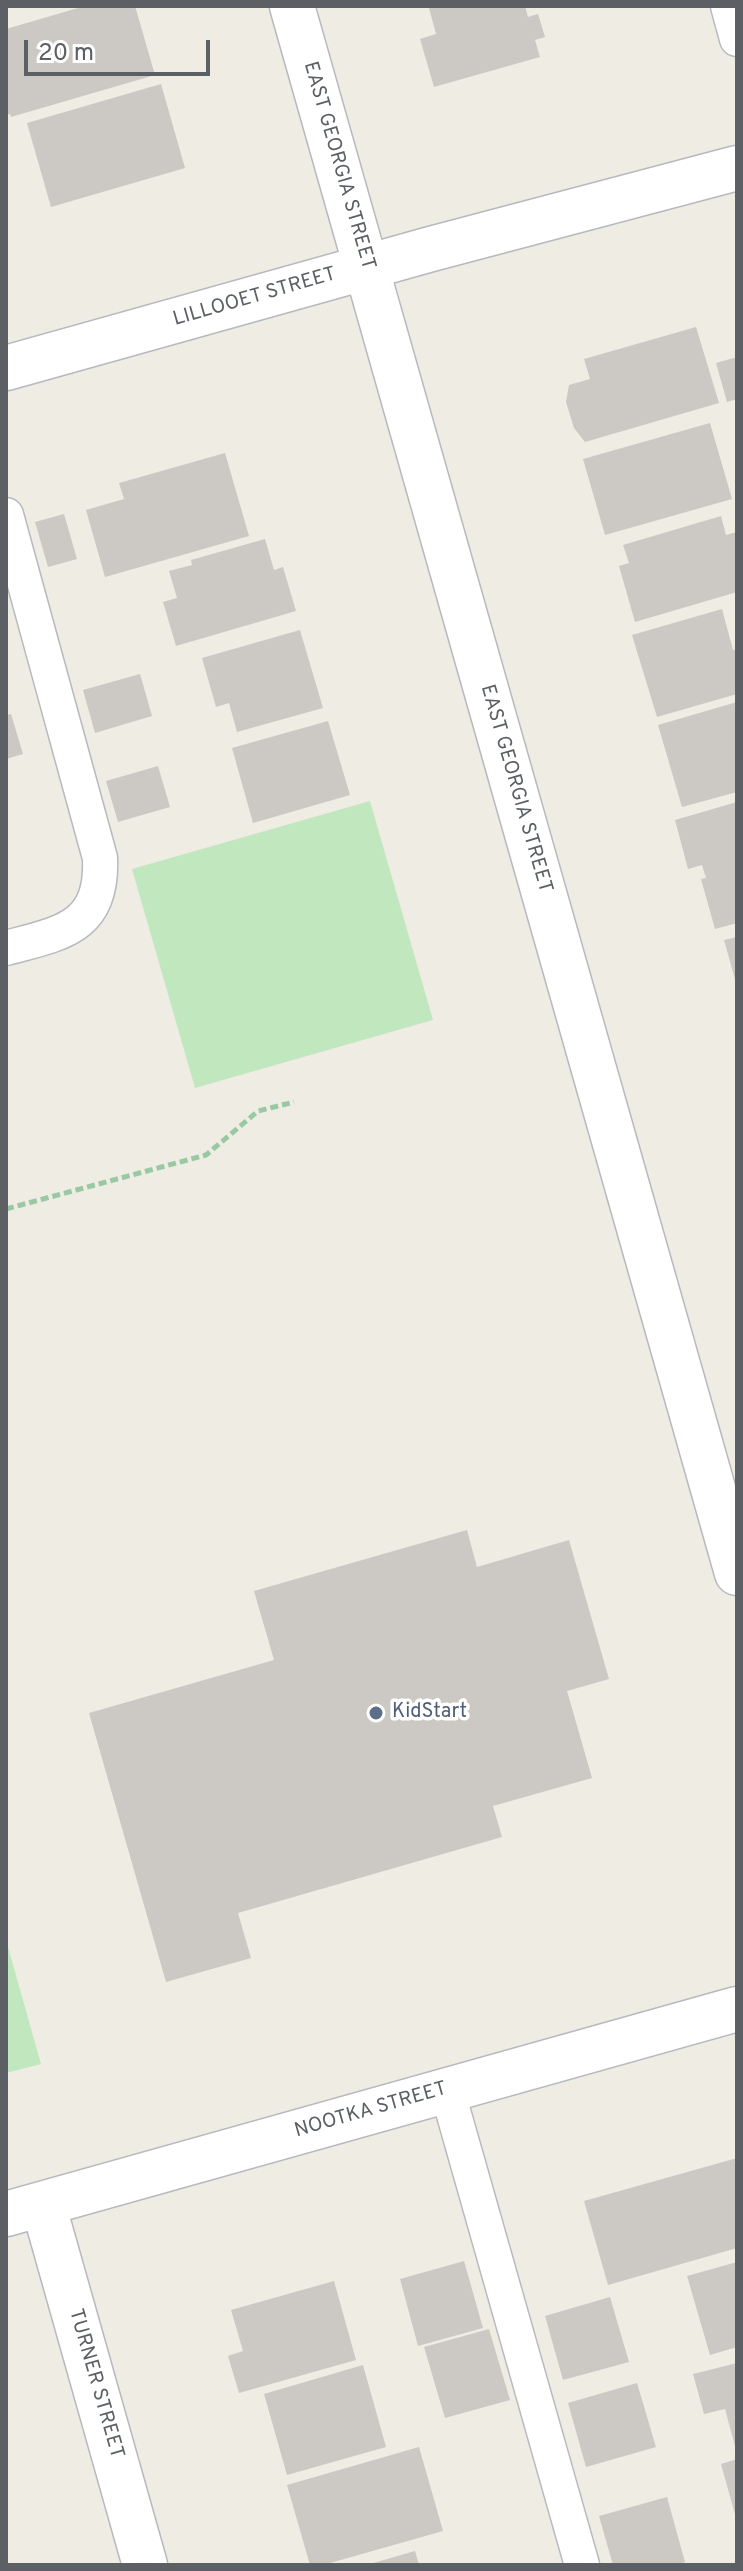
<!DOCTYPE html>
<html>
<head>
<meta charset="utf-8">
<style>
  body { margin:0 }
  #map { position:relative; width:743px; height:2571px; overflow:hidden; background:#efece4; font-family:Overpass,sans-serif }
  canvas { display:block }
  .frame { position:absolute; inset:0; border:8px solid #5c6065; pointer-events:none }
  .scale { position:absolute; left:24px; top:40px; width:186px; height:36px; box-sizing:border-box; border:4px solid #5c6065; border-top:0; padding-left:10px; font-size:24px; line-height:28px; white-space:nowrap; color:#5c6065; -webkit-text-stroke:6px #fff; paint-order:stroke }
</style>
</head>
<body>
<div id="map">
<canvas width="743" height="2571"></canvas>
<div class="frame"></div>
<div class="scale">20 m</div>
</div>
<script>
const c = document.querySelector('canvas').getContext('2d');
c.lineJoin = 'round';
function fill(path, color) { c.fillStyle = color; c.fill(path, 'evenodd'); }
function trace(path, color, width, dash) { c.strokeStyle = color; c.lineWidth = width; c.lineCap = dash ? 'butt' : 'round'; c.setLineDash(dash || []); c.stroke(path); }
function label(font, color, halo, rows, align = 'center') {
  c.font = font + ' Overpass,sans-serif'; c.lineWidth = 7; c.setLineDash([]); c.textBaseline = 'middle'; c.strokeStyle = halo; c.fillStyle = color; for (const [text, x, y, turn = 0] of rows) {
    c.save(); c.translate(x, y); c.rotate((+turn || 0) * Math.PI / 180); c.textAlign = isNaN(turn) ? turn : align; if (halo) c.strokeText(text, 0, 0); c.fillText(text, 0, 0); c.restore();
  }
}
fill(new Path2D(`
  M 370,801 L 433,1020 L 195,1088 L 132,869 Z
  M 6,1940 L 41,2064 L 6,2073 Z`), '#c1e7bf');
fill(new Path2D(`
  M 85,6 L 135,6 L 155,75 L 11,117 L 10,114 L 6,115 L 6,29 Z
  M 436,6 L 525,6 L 528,17 L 538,14 L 545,37 L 535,40 L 540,57 L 434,87 L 420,39 L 436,34 L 429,8 Z
  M 161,84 L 185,168 L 51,207 L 27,123 Z
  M 696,327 L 719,403 L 585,442 L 574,428 L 566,402 L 569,385 L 590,379 L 584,359 Z
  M 737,357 L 737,399 L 727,402 L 716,363 Z
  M 710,423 L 732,499 L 605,535 L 583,459 Z
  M 225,453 L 249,536 L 105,577 L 86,510 L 124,499 L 119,483 Z
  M 64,514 L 77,559 L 48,567 L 35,522 Z
  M 721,516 L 726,535 L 737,532 L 737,592 L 635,622 L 619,566 L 629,563 L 623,545 Z
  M 265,539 L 274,570 L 283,567 L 296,611 L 176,646 L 163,602 L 177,598 L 169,571 L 192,565 L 191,560 Z
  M 722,609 L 733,650 L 737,649 L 737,694 L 657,717 L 632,635 Z
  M 300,630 L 323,708 L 237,732 L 229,703 L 216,707 L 202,658 Z
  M 140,674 L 152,716 L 95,733 L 83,690 Z
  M 737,702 L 737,792 L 682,807 L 658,725 Z
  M 11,714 L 23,754 L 6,759 L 6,715 Z
  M 328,721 L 350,795 L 253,823 L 232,748 Z
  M 158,766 L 170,807 L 118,822 L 106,781 Z
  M 737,802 L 737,923 L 715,929 L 701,879 L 706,878 L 702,865 L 688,869 L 675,820 Z
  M 737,937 L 737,982 L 736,983 L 724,940 Z
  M 467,1530 L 477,1567 L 569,1540 L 609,1679 L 567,1691 L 592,1778 L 493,1806 L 502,1837 L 238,1913 L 251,1958 L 166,1982 L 89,1713 L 274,1660 L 254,1591 Z
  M 737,2158 L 737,2248 L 608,2285 L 584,2201 Z
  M 464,2261 L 483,2328 L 418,2346 L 400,2279 Z
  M 737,2262 L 737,2347 L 710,2355 L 687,2276 Z
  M 334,2281 L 356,2360 L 239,2393 L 228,2356 L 243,2351 L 231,2310 Z
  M 610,2297 L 629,2362 L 563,2380 L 545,2316 Z
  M 489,2329 L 510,2400 L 445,2418 L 424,2347 Z
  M 737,2363 L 737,2450 L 736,2450 L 725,2409 L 704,2414 L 693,2374 Z
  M 363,2365 L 386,2447 L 287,2475 L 264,2394 Z
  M 637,2383 L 656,2447 L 586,2467 L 568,2403 Z
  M 419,2447 L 443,2531 L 323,2565 L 310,2565 L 287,2485 Z
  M 737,2459 L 737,2518 L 736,2518 L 721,2464 Z
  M 667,2497 L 685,2562 L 677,2565 L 613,2565 L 599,2516 Z
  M 415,2551 L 419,2565 L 370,2565 L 370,2564 Z`), '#ccc8c3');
const lane = new Path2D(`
  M 728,6 L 737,39
  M 6,515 L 100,858 C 103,928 62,933 6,948
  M 447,2090 L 582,2565`);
const street = new Path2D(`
  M 292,6 L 737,1573
  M 6,368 L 431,249 L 737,168
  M 43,2204 L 145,2565
  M 6,2214 L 737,2009`);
trace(lane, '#b6babe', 37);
trace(street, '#b6babe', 47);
trace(new Path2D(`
  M 6,1209 L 206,1155 L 258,1111 L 294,1102`), '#98c9a3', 5, [8, 4]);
trace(lane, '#fff', 34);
trace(street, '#fff', 44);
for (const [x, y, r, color] of [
  [376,1713,8,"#5c6f8a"]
]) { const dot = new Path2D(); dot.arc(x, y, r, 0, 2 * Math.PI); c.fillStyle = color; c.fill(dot); trace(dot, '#fff', 3); }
label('20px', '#5c6065', '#fff', [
  ["EAST GEORGIA STREET",338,166,74],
  ["LILLOOET STREET",255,298,-16],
  ["EAST GEORGIA STREET",515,789,74],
  ["NOOTKA STREET",371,2111,-16],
  ["TURNER STREET",95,2384,74]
]);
label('20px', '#4e5e75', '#fff', [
  ["KidStart",392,1713]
], 'left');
</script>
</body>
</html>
